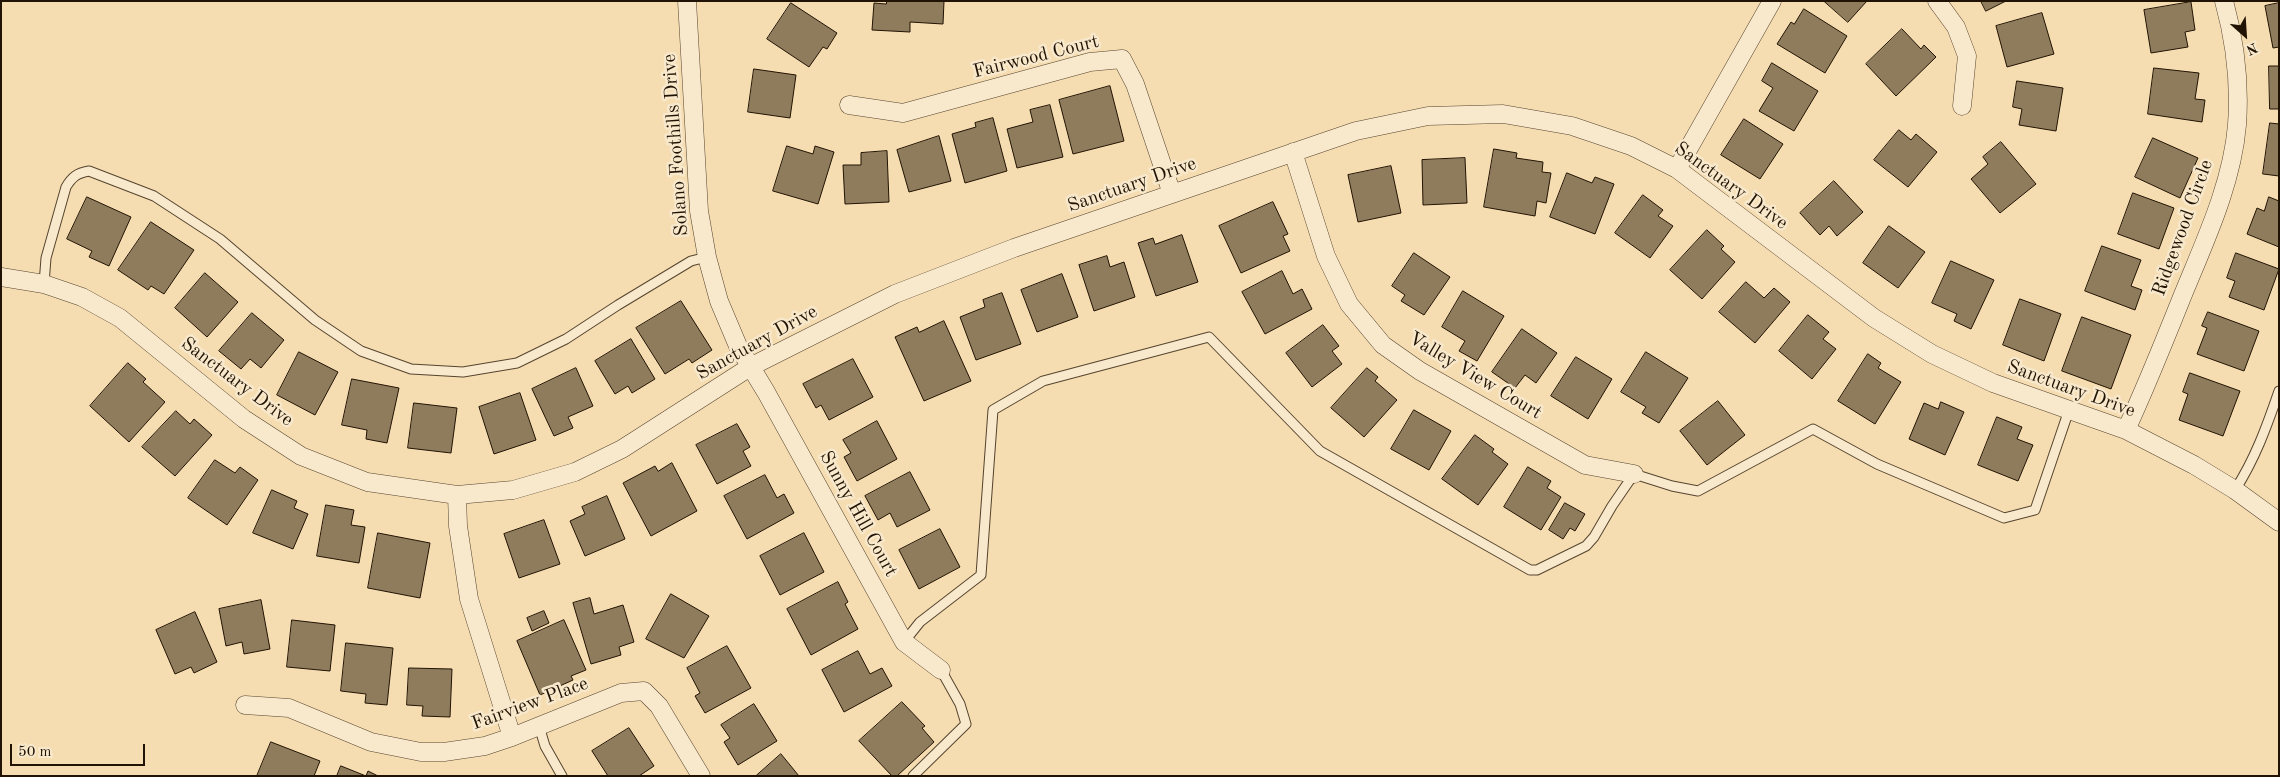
<!DOCTYPE html>
<html>
<head>
<meta charset="utf-8">
<style>
  body { margin:0 }
  #map { position:relative; width:2280px; height:777px; overflow:hidden; background:#f5dcb1; font-family:"Old Standard TT",serif }
  canvas { display:block }
  .frame { position:absolute; inset:0; border:2px solid #211303; pointer-events:none }
  .north { position:absolute; left:2220px; top:10px; width:50px; height:50px; -webkit-text-stroke:4px #f8e8cc; paint-order:stroke; rotate:154deg; font-size:14px; font-weight:700; line-height:20px; text-align:center; color:#211303 }
  .north::after { content:''; display:block; margin:auto; width:18px; height:22px; background:#211303; clip-path:polygon(50% 0,100% 100%,50% 72%,0 100%) }
  .scale { position:absolute; left:10px; top:744px; width:135px; height:22px; box-sizing:border-box; border:2px solid #211303; border-top:0; padding-left:6px; font-size:15px; line-height:18px; white-space:nowrap; color:#211303; -webkit-text-stroke:4px #f8e8cc; paint-order:stroke }
</style>
</head>
<body>
<div id="map">
<canvas width="2280" height="777"></canvas>
<div class="frame"></div>
<div class="north">N</div>
<div class="scale">50 m</div>
</div>
<script>
const c = document.querySelector('canvas').getContext('2d');
c.lineJoin = 'round';
function fill(path, color) { c.fillStyle = color; c.fill(path, 'evenodd'); }
function trace(path, color, width, dash) { c.strokeStyle = color; c.lineWidth = width; c.lineCap = dash ? 'butt' : 'round'; c.setLineDash(dash || []); c.stroke(path); }
function label(font, color, halo, rows, align = 'center') {
  c.font = font + ' "Old Standard TT",serif'; c.lineWidth = 5; c.setLineDash([]); c.textBaseline = 'middle'; c.strokeStyle = halo; c.fillStyle = color; for (const [text, x, y, turn = 0] of rows) {
    c.save(); c.translate(x, y); c.rotate((+turn || 0) * Math.PI / 180); c.textAlign = isNaN(turn) ? turn : align; if (halo) c.strokeText(text, 0, 0); c.fillText(text, 0, 0); c.restore();
  }
}
const building = new Path2D(`
  M 887,1 L 944,1 L 943,24 L 910,22 L 910,32 L 872,30 L 874,3 L 886,4 Z
  M 1824,1 L 1867,1 L 1848,22 Z
  M 1981,1 L 2006,1 L 1986,11 Z
  M 2191,2 L 2195,30 L 2185,32 L 2188,47 L 2151,53 L 2144,10 Z
  M 791,3 L 837,33 L 827,49 L 823,47 L 809,67 L 767,39 Z
  M 2279,3 L 2279,47 L 2273,48 L 2265,6 Z
  M 1804,9 L 1847,36 L 1825,73 L 1777,44 L 1791,22 L 1794,24 Z
  M 2042,13 L 2054,54 L 2007,67 L 1996,26 Z
  M 1902,29 L 1921,49 L 1924,45 L 1936,57 L 1896,96 L 1866,64 Z
  M 1772,63 L 1818,91 L 1794,131 L 1759,111 L 1773,88 L 1762,81 Z
  M 2269,66 L 2279,66 L 2279,109 L 2270,109 Z
  M 2154,68 L 2199,73 L 2195,99 L 2205,100 L 2202,122 L 2148,114 Z
  M 754,69 L 796,75 L 790,118 L 748,112 Z
  M 2017,81 L 2063,88 L 2056,131 L 2019,125 L 2022,109 L 2013,107 Z
  M 1110,86 L 1124,141 L 1073,154 L 1059,100 Z
  M 1050,105 L 1063,157 L 1017,168 L 1007,129 L 1033,122 L 1030,110 Z
  M 993,118 L 1007,171 L 965,183 L 952,134 L 976,127 L 975,123 Z
  M 1744,119 L 1783,144 L 1760,179 L 1721,155 Z
  M 2270,123 L 2279,124 L 2279,176 L 2263,174 Z
  M 1899,130 L 1911,140 L 1916,134 L 1937,152 L 1908,187 L 1874,160 Z
  M 939,136 L 951,181 L 909,192 L 897,150 Z
  M 2153,138 L 2198,158 L 2180,198 L 2135,177 Z
  M 2001,142 L 2036,184 L 2000,213 L 1971,179 L 1988,164 L 1983,157 Z
  M 787,146 L 813,154 L 815,146 L 834,152 L 818,204 L 773,191 Z
  M 1494,149 L 1517,153 L 1516,158 L 1543,162 L 1542,172 L 1551,173 L 1546,203 L 1537,201 L 1535,216 L 1484,207 Z
  M 887,151 L 889,202 L 845,204 L 843,165 L 861,165 L 861,153 Z
  M 1465,158 L 1467,203 L 1423,205 L 1422,160 Z
  M 1391,166 L 1401,213 L 1358,222 L 1348,175 Z
  M 1567,173 L 1592,183 L 1595,177 L 1614,184 L 1595,234 L 1550,217 Z
  M 1834,181 L 1863,212 L 1837,236 L 1829,226 L 1820,235 L 1800,213 Z
  M 2133,193 L 2174,208 L 2159,249 L 2118,234 Z
  M 1643,195 L 1663,210 L 1658,216 L 1673,226 L 1650,258 L 1615,233 Z
  M 87,197 L 131,217 L 109,266 L 89,257 L 92,251 L 67,239 Z
  M 2269,197 L 2279,201 L 2279,247 L 2247,234 L 2257,208 L 2264,211 Z
  M 1273,202 L 1288,234 L 1283,236 L 1290,251 L 1241,273 L 1219,226 Z
  M 151,222 L 194,250 L 164,294 L 151,286 L 148,290 L 118,270 Z
  M 1889,226 L 1925,252 L 1898,288 L 1863,263 Z
  M 1707,230 L 1724,246 L 1721,249 L 1735,262 L 1702,299 L 1670,270 Z
  M 1182,235 L 1198,282 L 1156,296 L 1138,243 L 1153,238 L 1155,244 Z
  M 2102,246 L 2141,260 L 2131,286 L 2142,290 L 2135,310 L 2085,291 Z
  M 1414,253 L 1450,277 L 1424,315 L 1401,301 L 1405,295 L 1392,286 Z
  M 2236,253 L 2279,269 L 2264,310 L 2229,297 L 2235,281 L 2227,278 Z
  M 1107,256 L 1110,267 L 1124,262 L 1135,297 L 1094,311 L 1079,265 Z
  M 1951,261 L 1994,280 L 1971,329 L 1954,321 L 1957,314 L 1932,303 Z
  M 1282,271 L 1293,294 L 1302,289 L 1312,309 L 1265,334 L 1242,292 Z
  M 205,273 L 238,302 L 207,337 L 175,308 Z
  M 1062,274 L 1078,317 L 1037,332 L 1021,290 Z
  M 1746,282 L 1764,298 L 1774,288 L 1790,302 L 1755,343 L 1719,312 Z
  M 1463,291 L 1504,316 L 1477,361 L 1459,351 L 1465,341 L 1442,327 Z
  M 1002,293 L 1021,344 L 976,360 L 960,317 L 985,307 L 983,300 Z
  M 2020,299 L 2061,314 L 2044,361 L 2003,345 Z
  M 681,301 L 712,350 L 692,363 L 689,359 L 665,374 L 636,328 Z
  M 2208,312 L 2259,331 L 2244,371 L 2197,354 L 2207,328 L 2202,326 Z
  M 252,313 L 284,340 L 261,368 L 250,359 L 241,369 L 219,351 Z
  M 1808,315 L 1829,332 L 1823,339 L 1836,349 L 1812,379 L 1779,351 Z
  M 2082,317 L 2131,335 L 2111,389 L 2062,371 Z
  M 944,321 L 971,381 L 924,401 L 895,337 L 917,327 L 919,332 Z
  M 1323,325 L 1339,346 L 1332,351 L 1342,364 L 1312,387 L 1286,353 Z
  M 1522,329 L 1557,353 L 1536,383 L 1525,375 L 1515,388 L 1492,372 Z
  M 631,339 L 655,379 L 632,393 L 628,386 L 615,394 L 595,361 Z
  M 299,352 L 338,372 L 315,415 L 277,395 Z
  M 1646,352 L 1688,378 L 1659,423 L 1642,413 L 1646,407 L 1621,392 Z
  M 1868,354 L 1881,363 L 1878,368 L 1901,382 L 1875,424 L 1838,401 Z
  M 1576,357 L 1612,379 L 1588,419 L 1551,396 Z
  M 853,359 L 873,397 L 829,420 L 821,405 L 816,408 L 803,384 Z
  M 128,363 L 146,379 L 143,382 L 165,402 L 129,442 L 90,406 Z
  M 576,368 L 593,406 L 568,417 L 573,428 L 554,436 L 532,389 Z
  M 1367,368 L 1378,377 L 1375,381 L 1397,400 L 1364,437 L 1331,408 Z
  M 2190,373 L 2240,391 L 2223,436 L 2179,420 L 2188,394 L 2183,392 Z
  M 352,379 L 399,388 L 387,443 L 366,439 L 367,430 L 342,425 Z
  M 520,393 L 536,440 L 494,454 L 479,407 Z
  M 1718,401 L 1745,435 L 1707,465 L 1680,431 Z
  M 1941,402 L 1964,412 L 1945,455 L 1909,439 L 1924,403 L 1938,409 Z
  M 414,403 L 457,408 L 451,453 L 408,448 Z
  M 1414,410 L 1451,431 L 1429,470 L 1391,449 Z
  M 176,411 L 190,424 L 194,419 L 212,435 L 175,476 L 142,447 Z
  M 1997,417 L 2022,427 L 2017,439 L 2033,445 L 2018,481 L 1978,465 Z
  M 877,421 L 897,459 L 857,481 L 844,457 L 851,453 L 843,440 Z
  M 737,424 L 750,447 L 743,451 L 751,466 L 717,484 L 696,445 Z
  M 1475,435 L 1494,449 L 1492,452 L 1508,464 L 1478,505 L 1442,479 Z
  M 215,460 L 235,473 L 240,467 L 258,480 L 227,525 L 188,498 Z
  M 672,463 L 697,511 L 651,536 L 623,483 L 655,466 L 658,471 Z
  M 1528,467 L 1551,481 L 1547,488 L 1561,497 L 1541,530 L 1504,507 Z
  M 910,472 L 930,510 L 897,527 L 890,513 L 878,520 L 865,496 Z
  M 765,475 L 777,498 L 784,494 L 794,513 L 747,539 L 724,496 Z
  M 272,490 L 297,501 L 294,508 L 308,514 L 293,549 L 253,533 Z
  M 607,496 L 625,539 L 585,556 L 570,521 L 585,514 L 582,507 Z
  M 1565,503 L 1585,514 L 1575,531 L 1570,528 L 1563,539 L 1549,530 Z
  M 326,505 L 354,510 L 351,525 L 365,527 L 359,563 L 317,556 Z
  M 544,520 L 560,564 L 519,578 L 504,534 Z
  M 940,529 L 960,567 L 919,589 L 899,550 Z
  M 378,533 L 430,543 L 420,598 L 368,588 Z
  M 804,533 L 824,572 L 780,595 L 760,556 Z
  M 838,582 L 848,602 L 845,604 L 858,629 L 811,655 L 787,609 Z
  M 671,594 L 709,616 L 684,658 L 646,639 Z
  M 590,598 L 594,614 L 623,605 L 634,642 L 619,647 L 621,655 L 591,664 L 573,603 Z
  M 261,600 L 270,649 L 244,654 L 242,642 L 226,646 L 219,609 Z
  M 544,611 L 549,623 L 532,631 L 527,618 Z
  M 195,612 L 217,662 L 194,673 L 191,667 L 175,674 L 156,630 Z
  M 292,620 L 335,625 L 330,671 L 287,667 Z
  M 564,620 L 586,670 L 571,676 L 573,680 L 540,695 L 517,641 Z
  M 346,643 L 393,648 L 387,705 L 365,703 L 366,694 L 341,691 Z
  M 727,646 L 751,688 L 705,713 L 695,696 L 700,693 L 687,668 Z
  M 858,651 L 870,674 L 882,668 L 892,686 L 844,712 L 822,670 Z
  M 409,668 L 452,669 L 450,717 L 422,716 L 423,706 L 407,705 Z
  M 902,702 L 925,726 L 922,728 L 934,742 L 897,776 L 892,776 L 859,741 Z
  M 754,704 L 777,741 L 738,765 L 724,742 L 730,738 L 721,725 Z
  M 629,728 L 654,766 L 639,776 L 608,776 L 592,751 Z
  M 271,742 L 320,761 L 314,776 L 257,776 Z
  M 781,754 L 799,776 L 756,776 Z
  M 341,766 L 366,776 L 368,771 L 378,776 L 337,776 Z`);
fill(building, '#8f7c5d');
trace(building, '#211303', 1);
const service = new Path2D(`
  M 44,284 L 46,258 L 66,187 C 72,177 77,173 89,171 L 154,196 L 220,239 L 315,320 L 361,351 L 411,369 L 463,372 L 517,363 L 566,339 L 618,305 L 691,261 L 707,257
  M 2235,490 C 2255,459 2267,426 2279,391
  M 904,642 L 920,622 L 981,575 L 993,410 L 1043,381 L 1209,337 L 1320,451 L 1530,570 L 1537,570 L 1586,546 L 1594,537 L 1612,506 L 1634,474 L 1672,486 L 1698,491 L 1813,429 L 1877,464 L 2004,518 L 2035,510 L 2069,410
  M 539,726 L 545,746 L 562,776
  M 913,776 L 966,724 L 960,704 L 941,670`);
const minor = new Path2D(`
  M 687,1 L 699,211 L 707,257 L 719,301 L 738,346 L 766,392 L 904,642 L 941,670
  M 1937,1 L 1956,27 L 1967,56 L 1962,106
  M 849,105 L 903,113 L 1090,62 L 1122,59 L 1135,84 L 1172,194
  M 1293,152 L 1326,256 L 1349,304 L 1383,345 L 1420,371 L 1585,465 L 1634,474
  M 1677,169 L 1772,1
  M 1,277 L 44,284 L 82,297 L 120,318 L 244,419 L 301,456 L 367,482 L 457,495 L 513,490 L 575,472 L 622,449 L 750,367 L 895,294 L 1014,248 L 1356,131 L 1428,116 L 1503,114 L 1572,126 L 1631,146 L 1677,169 L 1874,318 L 1932,354 L 1993,383 L 2126,430 L 2194,465 L 2235,490 L 2279,522
  M 2126,430 C 2146,387 2164,342 2182,297 C 2204,243 2232,185 2237,125 C 2240,84 2235,41 2224,1
  M 457,495 L 458,526 L 469,599 L 512,737
  M 245,705 L 289,708 L 371,742 L 421,752 L 444,752 L 485,746 L 512,737 L 621,693 L 644,691 L 659,706 L 701,776`);
trace(service, '#56452e', 11);
trace(minor, '#56452e', 19);
trace(service, '#f8e8cc', 9);
trace(minor, '#f8e8cc', 18);
label('19px', '#211303', '#f8e8cc', [
  ["Fairwood Court",1036,57,-14],
  ["Solano Foothills Drive",676,145,-94],
  ["Sanctuary Drive",1132,185,-19],
  ["Sanctuary Drive",1731,186,36],
  ["Ridgewood Circle",2183,228,-70],
  ["Sanctuary Drive",757,343,-29],
  ["Valley View Court",1475,376,31],
  ["Sanctuary Drive",237,382,37],
  ["Sanctuary Drive",2071,389,20],
  ["Sunny Hill Court",858,514,61],
  ["Fairview Place",530,704,-20]
]);
</script>
</body>
</html>
